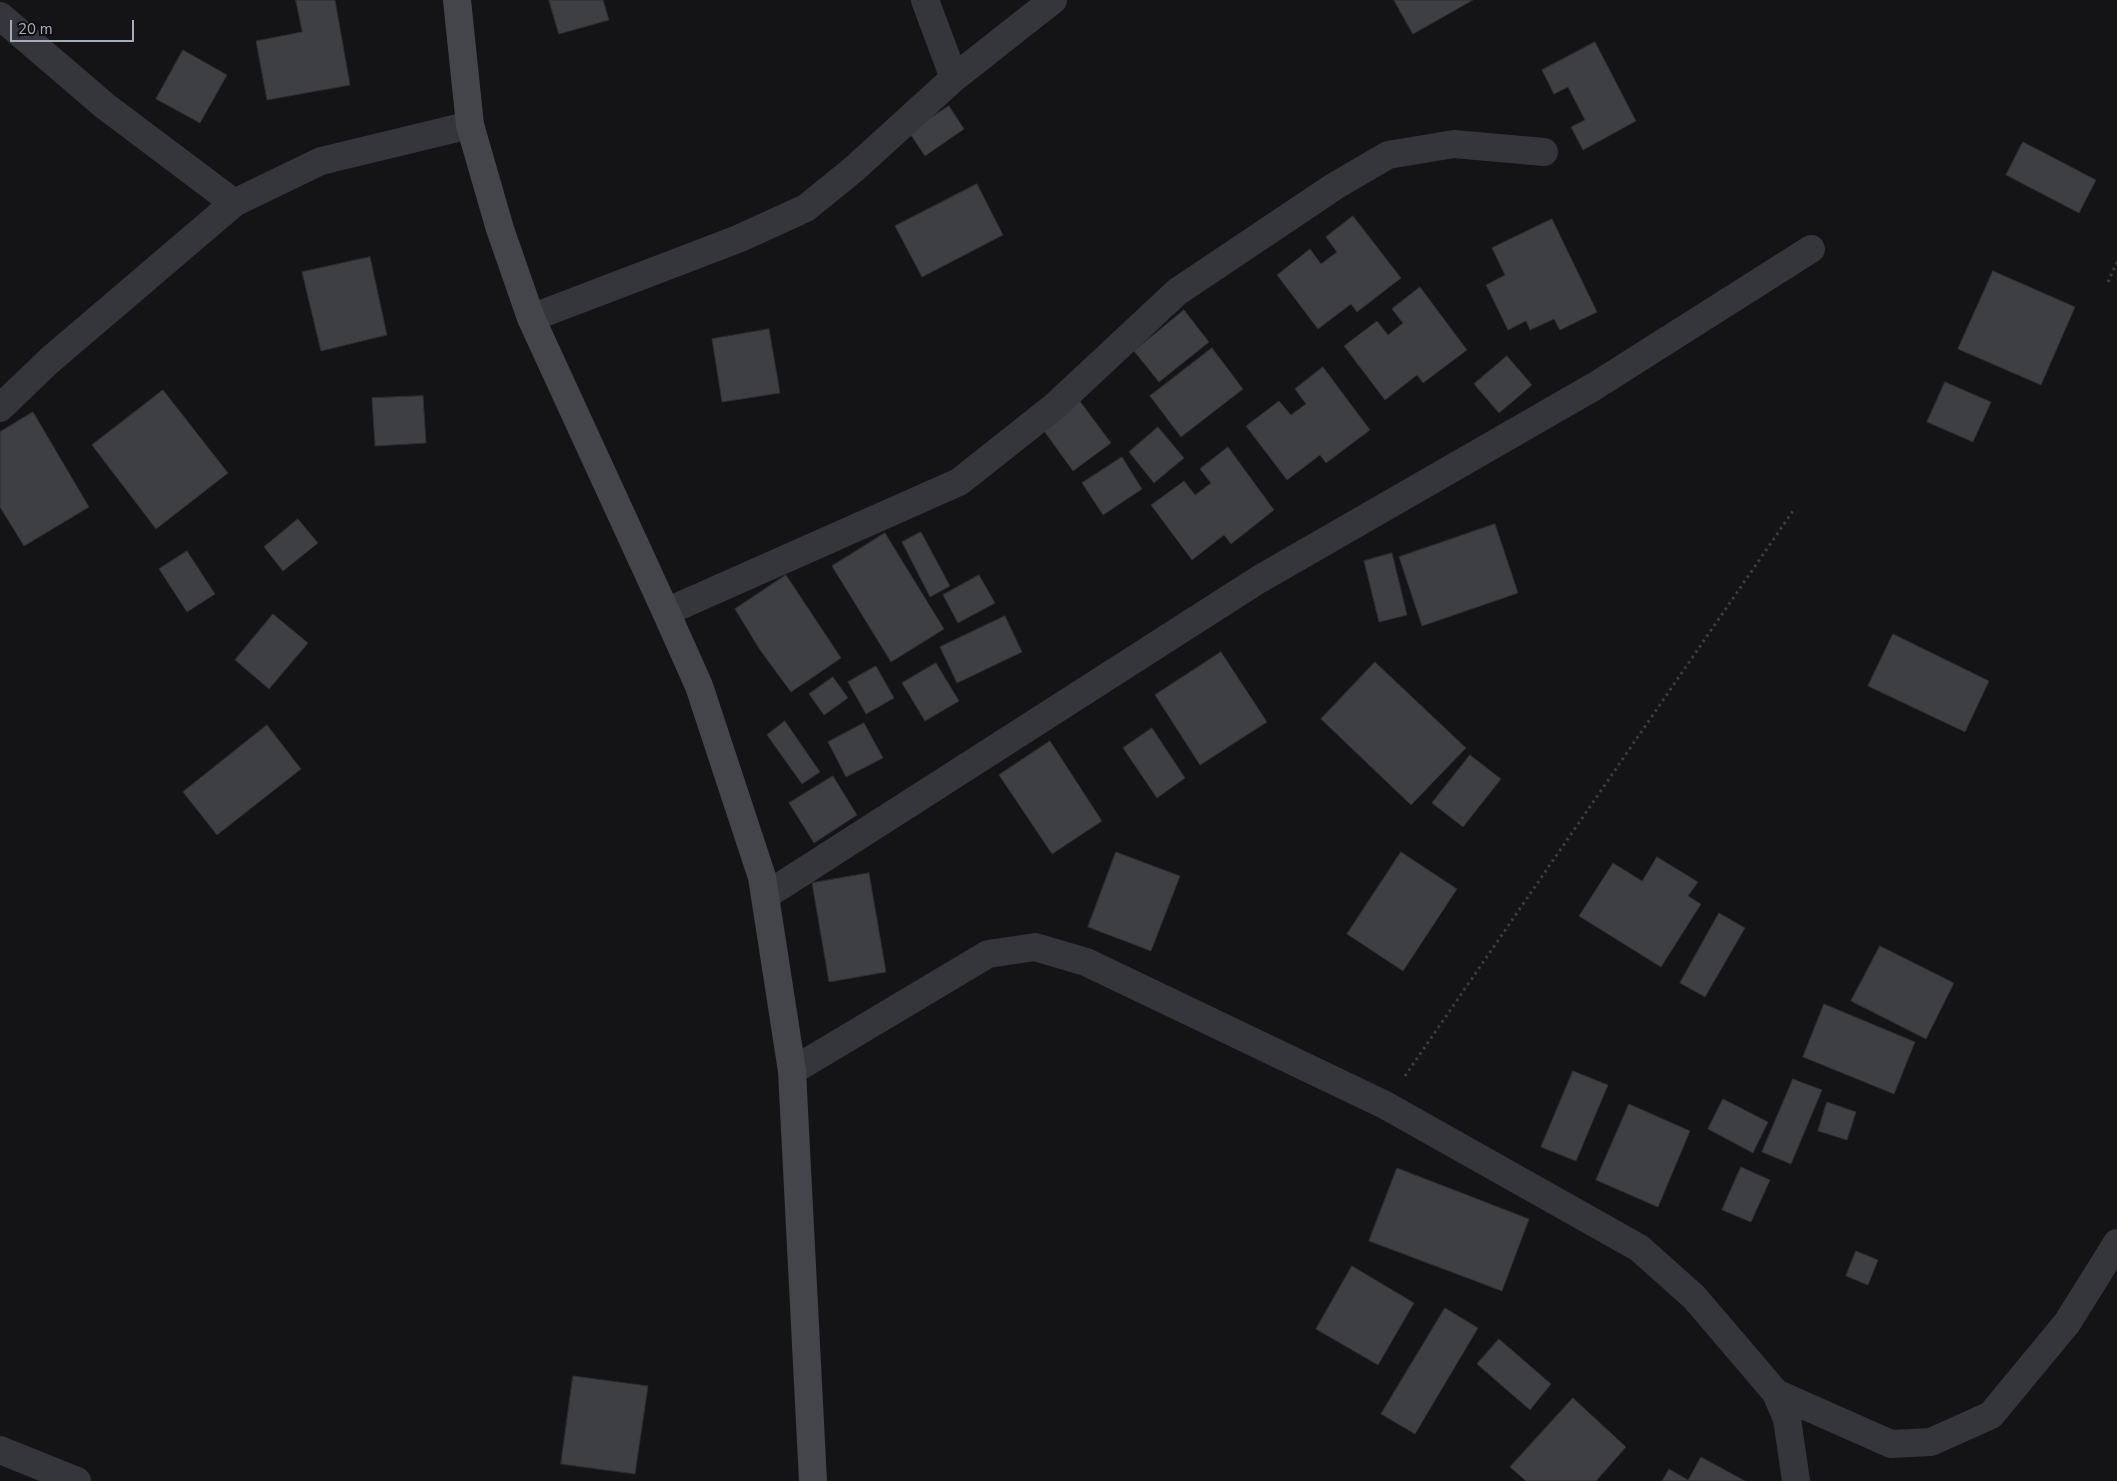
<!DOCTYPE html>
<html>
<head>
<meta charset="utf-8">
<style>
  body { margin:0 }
  #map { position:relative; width:2117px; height:1481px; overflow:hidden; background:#141416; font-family:"Nunito Sans",sans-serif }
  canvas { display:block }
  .scale { position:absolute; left:10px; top:20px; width:124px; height:22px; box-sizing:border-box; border:2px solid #a5abb7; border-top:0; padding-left:6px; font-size:15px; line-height:18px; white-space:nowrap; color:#a5abb7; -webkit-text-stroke:4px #0f0f11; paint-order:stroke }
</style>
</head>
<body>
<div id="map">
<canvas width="2117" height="1481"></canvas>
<div class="scale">20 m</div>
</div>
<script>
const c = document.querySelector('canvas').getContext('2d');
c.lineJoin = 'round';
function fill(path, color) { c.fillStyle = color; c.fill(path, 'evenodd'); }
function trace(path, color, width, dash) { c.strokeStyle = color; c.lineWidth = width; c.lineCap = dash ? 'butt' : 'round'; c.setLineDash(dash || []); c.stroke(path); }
const building = new Path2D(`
  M 296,0 L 335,0 L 350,85 L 267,100 L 256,41 L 302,32 Z
  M 549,0 L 603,0 L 609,20 L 559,34 Z
  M 1394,0 L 1473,0 L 1413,34 Z
  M 1595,42 L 1636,121 L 1583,150 L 1571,127 L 1585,120 L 1568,87 L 1554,94 L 1542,70 Z
  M 183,50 L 227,75 L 200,123 L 156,99 Z
  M 949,106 L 964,129 L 925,156 L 909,132 Z
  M 2023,142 L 2096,180 L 2079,213 L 2006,175 Z
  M 977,184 L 1003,235 L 922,277 L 895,226 Z
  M 1353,216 L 1401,278 L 1357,312 L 1351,304 L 1318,329 L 1277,275 L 1310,249 L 1321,264 L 1337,252 L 1326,237 Z
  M 1552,219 L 1597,312 L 1560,330 L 1554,319 L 1530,330 L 1526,321 L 1508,330 L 1486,285 L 1505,275 L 1492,248 Z
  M 370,257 L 387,335 L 321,351 L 302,272 Z
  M 1993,271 L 2075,307 L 2041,385 L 1958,349 Z
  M 1420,287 L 1467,350 L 1423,383 L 1417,375 L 1385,400 L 1344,346 L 1377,321 L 1388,335 L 1403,323 L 1392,309 Z
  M 1184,310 L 1209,342 L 1159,382 L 1134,351 Z
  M 769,329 L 780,393 L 722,402 L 712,339 Z
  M 1212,348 L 1243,389 L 1181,437 L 1150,396 Z
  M 1507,356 L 1532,385 L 1499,413 L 1474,384 Z
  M 1323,367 L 1370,430 L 1326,463 L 1320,455 L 1287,480 L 1246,426 L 1279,401 L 1291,415 L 1306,404 L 1295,389 Z
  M 1945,382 L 1991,402 L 1973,442 L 1927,422 Z
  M 163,390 L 228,473 L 156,529 L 92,445 Z
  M 423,396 L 426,443 L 375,446 L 372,398 Z
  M 1079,400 L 1111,443 L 1073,471 L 1042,428 Z
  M 33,412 L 89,507 L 24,546 L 0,507 L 0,432 Z
  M 1158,427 L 1184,458 L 1154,483 L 1129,452 Z
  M 1228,447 L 1274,510 L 1231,544 L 1224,535 L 1192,560 L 1151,505 L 1184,481 L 1195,495 L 1211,483 L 1200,469 Z
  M 1122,457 L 1142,489 L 1103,515 L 1082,483 Z
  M 298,519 L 318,543 L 283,571 L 264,547 Z
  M 1495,524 L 1518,593 L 1422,626 L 1399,557 Z
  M 921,532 L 950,586 L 930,597 L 902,542 Z
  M 885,533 L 944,629 L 891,662 L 832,566 Z
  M 187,551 L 215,594 L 187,612 L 159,569 Z
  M 1392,553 L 1407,615 L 1379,622 L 1364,561 Z
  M 786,575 L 841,658 L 791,692 L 760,650 L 735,609 Z
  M 979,575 L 995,603 L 958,623 L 943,595 Z
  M 273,614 L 308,643 L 269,689 L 235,660 Z
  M 1005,616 L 1022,652 L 957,683 L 940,647 Z
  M 1893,634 L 1989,681 L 1965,732 L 1868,686 Z
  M 1221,652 L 1267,722 L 1200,765 L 1155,695 Z
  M 1375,662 L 1466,748 L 1411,805 L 1321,719 Z
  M 936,663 L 959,701 L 925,721 L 902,683 Z
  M 876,666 L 894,698 L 866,714 L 848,682 Z
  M 833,677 L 848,698 L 824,715 L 809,694 Z
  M 785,721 L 820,772 L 802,784 L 767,735 Z
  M 864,723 L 883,758 L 846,777 L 828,742 Z
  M 267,725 L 301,769 L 217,835 L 183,792 Z
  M 1152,728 L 1185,778 L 1157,798 L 1123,748 Z
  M 1050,741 L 1102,821 L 1052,854 L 999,775 Z
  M 1470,755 L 1501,779 L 1463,827 L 1432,803 Z
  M 833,776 L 857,815 L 814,843 L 789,803 Z
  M 1116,852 L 1180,876 L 1151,951 L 1088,927 Z
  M 1401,852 L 1457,889 L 1403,971 L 1347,934 Z
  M 1657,857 L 1698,882 L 1688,896 L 1701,904 L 1661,967 L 1579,916 L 1613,863 L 1642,881 Z
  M 869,873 L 886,972 L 829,982 L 812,883 Z
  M 1719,913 L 1745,928 L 1705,997 L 1680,983 Z
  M 1880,946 L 1954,983 L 1926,1039 L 1851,1001 Z
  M 1824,1004 L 1915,1042 L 1894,1094 L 1803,1057 Z
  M 1573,1071 L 1608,1085 L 1576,1161 L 1541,1147 Z
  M 1793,1079 L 1822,1090 L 1791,1164 L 1762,1152 Z
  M 1723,1099 L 1768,1122 L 1753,1153 L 1708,1129 Z
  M 1827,1102 L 1856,1112 L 1847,1140 L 1818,1131 Z
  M 1629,1104 L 1690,1131 L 1658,1207 L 1596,1180 Z
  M 1741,1167 L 1770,1180 L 1751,1222 L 1722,1210 Z
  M 1397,1168 L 1529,1219 L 1502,1291 L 1369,1241 Z
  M 1856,1251 L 1878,1260 L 1868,1285 L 1846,1276 Z
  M 1352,1266 L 1414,1303 L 1378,1365 L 1316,1329 Z
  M 1445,1308 L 1478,1328 L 1415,1434 L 1381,1414 Z
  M 1499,1339 L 1551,1384 L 1530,1410 L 1477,1364 Z
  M 573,1376 L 648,1386 L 635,1474 L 561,1464 Z
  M 1573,1398 L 1626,1447 L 1596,1481 L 1526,1481 L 1510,1467 Z
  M 1701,1457 L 1745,1481 L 1662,1481 L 1669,1469 L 1688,1480 Z`);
fill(building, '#3e3f43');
trace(building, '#2e2e32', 1);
trace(new Path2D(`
  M 2108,282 L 2117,262
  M 1405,1076 L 1795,508`), '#3b3d42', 3, [2.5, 4]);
trace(new Path2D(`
  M 925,0 L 954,78
  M 0,16 L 105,106 L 234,203
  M 531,318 L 738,239 L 806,208 L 854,169 L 954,78 L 1053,0
  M 0,408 L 50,360 L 234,203 L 321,161 L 470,125
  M 666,612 L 959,482 L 1055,406 L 1177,292 L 1335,186 L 1388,155 L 1454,144 L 1544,152
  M 765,896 L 1258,580 L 1595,386 L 1811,249
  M 792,1071 L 988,954 L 1035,947 L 1086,962 L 1385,1105 L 1639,1248 L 1694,1297 L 1776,1393 L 1787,1419 L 1796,1481
  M 1776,1393 L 1891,1444 L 1931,1442 L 1991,1415 L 2067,1323 L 2117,1243
  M 0,1450 L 77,1481`), '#35363b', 28);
trace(new Path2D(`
  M 457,0 L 470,125 L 500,229 L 531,318 L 666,612 L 699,686 L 762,877 L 792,1071 L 813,1481`), '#43454b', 28);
</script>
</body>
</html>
